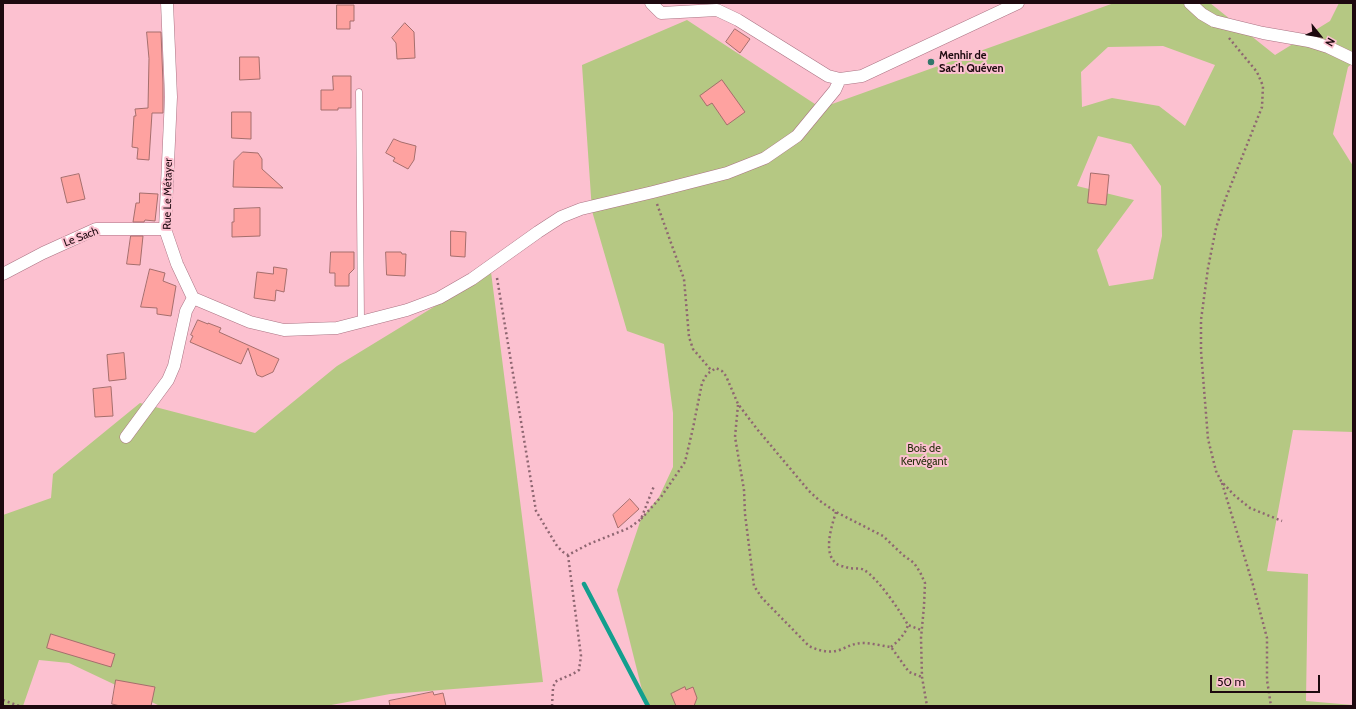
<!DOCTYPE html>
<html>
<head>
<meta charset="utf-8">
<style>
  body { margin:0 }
  #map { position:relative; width:1356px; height:709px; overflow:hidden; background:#fcc1d0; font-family:Cabin,sans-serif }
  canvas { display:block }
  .frame { position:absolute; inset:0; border:4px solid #1d090f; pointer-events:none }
  .north { position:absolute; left:1300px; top:16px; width:40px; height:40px; -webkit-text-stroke:3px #fcc1d0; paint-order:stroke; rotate:120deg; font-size:11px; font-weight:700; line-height:16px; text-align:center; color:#1d090f }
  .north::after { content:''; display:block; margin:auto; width:14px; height:18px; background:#1d090f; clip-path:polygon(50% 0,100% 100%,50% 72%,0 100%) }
  .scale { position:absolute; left:1210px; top:675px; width:110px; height:18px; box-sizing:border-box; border:2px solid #1d090f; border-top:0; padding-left:5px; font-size:12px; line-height:14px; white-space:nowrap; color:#1d090f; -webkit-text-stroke:3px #fcc1d0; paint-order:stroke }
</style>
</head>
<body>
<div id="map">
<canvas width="1356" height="709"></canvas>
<div class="frame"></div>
<div class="north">N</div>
<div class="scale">50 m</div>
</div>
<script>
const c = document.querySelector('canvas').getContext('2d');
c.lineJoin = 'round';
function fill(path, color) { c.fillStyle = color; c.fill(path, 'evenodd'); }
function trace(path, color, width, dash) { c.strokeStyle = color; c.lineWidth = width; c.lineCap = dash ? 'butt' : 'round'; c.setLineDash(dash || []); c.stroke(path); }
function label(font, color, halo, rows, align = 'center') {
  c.font = font + ' Cabin,sans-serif'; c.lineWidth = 4; c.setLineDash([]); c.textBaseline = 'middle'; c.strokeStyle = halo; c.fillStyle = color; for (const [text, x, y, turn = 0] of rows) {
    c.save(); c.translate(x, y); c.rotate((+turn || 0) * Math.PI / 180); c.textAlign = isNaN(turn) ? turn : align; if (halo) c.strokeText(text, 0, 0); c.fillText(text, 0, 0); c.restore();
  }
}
fill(new Path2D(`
  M 1114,3 L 1210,3 L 1275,55 L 1330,21 L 1339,3 L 1353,3 L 1353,63 L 1348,67 L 1333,134 L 1353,166 L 1353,432 L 1293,430 L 1267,571 L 1308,574 L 1306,701 L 1353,705 L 1353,706 L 646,706 L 617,590 L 641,519 L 659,497 L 673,467 L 673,413 L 664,344 L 627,331 L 592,211 L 582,65 L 687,20 L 821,108 ZM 1163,46 L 1215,65 L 1185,126 L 1159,106 L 1112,98 L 1082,107 L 1081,72 L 1108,47 ZM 1098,136 L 1131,144 L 1161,186 L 1162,236 L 1153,279 L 1109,286 L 1097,250 L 1134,200 L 1077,186 Z
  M 491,272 L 543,682 L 390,694 L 326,706 L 160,706 L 69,663 L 39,660 L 23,706 L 3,706 L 3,515 L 51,498 L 53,474 L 140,403 L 255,433 L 337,366 Z`), '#b5c883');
trace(new Path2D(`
  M 584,584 L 648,706`), '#139f8e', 4.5);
const building = new Path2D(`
  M 337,5 L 354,5 L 354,21 L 350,21 L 350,29 L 337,29 Z
  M 405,23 L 414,32 L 415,58 L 397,59 L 396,43 L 392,38 Z
  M 735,29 L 750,39 L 740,53 L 726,42 Z
  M 147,32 L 161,32 L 163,83 L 163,113 L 152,113 L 149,160 L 137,159 L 138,148 L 132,147 L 134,116 L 136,116 L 135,109 L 148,108 L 149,59 Z
  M 240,57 L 259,57 L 260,79 L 240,80 Z
  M 333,76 L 351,76 L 351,108 L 338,108 L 338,110 L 321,110 L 321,90 L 333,90 Z
  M 722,80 L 745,112 L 727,125 L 712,103 L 707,106 L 700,96 Z
  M 232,112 L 251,112 L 251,139 L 232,138 Z
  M 394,139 L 401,142 L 416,146 L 414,160 L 408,169 L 393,161 L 395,158 L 386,153 Z
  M 243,152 L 258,153 L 262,159 L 262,169 L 283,188 L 233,187 L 234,161 Z
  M 1091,173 L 1109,175 L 1106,205 L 1088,203 Z
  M 79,174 L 85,199 L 67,203 L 61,178 Z
  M 140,193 L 158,194 L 155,221 L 145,220 L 144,222 L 133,222 L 136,203 L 139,203 Z
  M 260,208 L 260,236 L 232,237 L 232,222 L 234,222 L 234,209 Z
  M 451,231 L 466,232 L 465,257 L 451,256 Z
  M 131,236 L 143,236 L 140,265 L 127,264 Z
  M 331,252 L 354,252 L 354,269 L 349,274 L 349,286 L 335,286 L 335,273 L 330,273 Z
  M 386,252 L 401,252 L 402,254 L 406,254 L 405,276 L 387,275 Z
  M 274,267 L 287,269 L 284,292 L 276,290 L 275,301 L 254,298 L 257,272 L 273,274 Z
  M 150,269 L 165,273 L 163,281 L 176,286 L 171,316 L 157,314 L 157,308 L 141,307 Z
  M 198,320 L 208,324 L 208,323 L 221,328 L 219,332 L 279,359 L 273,372 L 262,377 L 257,375 L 248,348 L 241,364 L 190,342 L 193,336 L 191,335 Z
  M 124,353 L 126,379 L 109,381 L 107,355 Z
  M 111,387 L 113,416 L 95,417 L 93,389 Z
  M 630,499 L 639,509 L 618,528 L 613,515 Z
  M 51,634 L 115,654 L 111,667 L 47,648 Z
  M 116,680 L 155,687 L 151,706 L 120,706 L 112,704 Z
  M 685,687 L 686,690 L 693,687 L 697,698 L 694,706 L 676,706 L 671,694 Z
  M 433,692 L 434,695 L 443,693 L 446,706 L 390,706 L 389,701 Z`);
fill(building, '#fea2a0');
trace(building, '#a56e6c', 1);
const lane = new Path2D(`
  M 359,92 L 361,321`);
const street = new Path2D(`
  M 167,3 L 171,97 L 165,229 L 177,264 L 193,298 L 250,322 L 284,330 L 337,328 L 407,310 L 439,298 L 472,279 L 538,232 L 561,217 L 581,209 L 653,192 L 727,173 L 765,158 L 797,136 L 835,90 L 840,79 L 862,76 L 1018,3
  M 651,3 L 661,13 L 717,10 L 738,20 L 828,76 L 840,79
  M 1190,3 L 1202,14 L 1214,21 L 1263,33 L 1309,41 L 1328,47 L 1353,59
  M 3,274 L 43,253 L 96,229 L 165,229
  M 126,437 L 168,380 L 174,366 L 186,311 L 193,298`);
trace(lane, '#aa7383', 7);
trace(street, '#aa7383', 13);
trace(new Path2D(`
  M 1229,38 L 1257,72 L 1263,86 L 1262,107 L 1225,200 L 1216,228 L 1208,268 L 1201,320 L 1201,351 L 1208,439 L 1216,471 L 1221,481 L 1234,495 L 1250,508 L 1282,521
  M 657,204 L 684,279 L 689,337 L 693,349 L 711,370
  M 497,278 L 536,511 L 557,546 L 563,552 L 568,555 L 589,544 L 629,528 L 641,519 L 654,486
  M 738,405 L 735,437 L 744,490 L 745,514 L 754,586 L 762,598 L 809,646 C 819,651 831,654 842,649 C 849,646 855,643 863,643 C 872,643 882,646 891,647 L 909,672 L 922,677
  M 1222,483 L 1253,585 L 1267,638 L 1267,680 L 1271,706
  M 836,512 C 832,525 822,554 837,564 C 839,566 843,566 846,567 C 852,570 859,567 864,570 C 878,578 900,611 908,625 L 921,630
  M 641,519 L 661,497 L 685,462 L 693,428 L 702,383 L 707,374 L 716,368 L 722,371 L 726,376 L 738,404 L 757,429 L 809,491 L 820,501 L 836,512 L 883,536 L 903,555 L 914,563 L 920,572 L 925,583 L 924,606 L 921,638 L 922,677 L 927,706
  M 891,647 C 898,641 905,635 908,625
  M 3,700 L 19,706
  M 552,706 L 553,688 L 555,682 C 563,677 571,676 579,670 L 581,656 L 568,555`), '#8e6671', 2.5, [2, 3]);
trace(lane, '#fff', 6);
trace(street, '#fff', 12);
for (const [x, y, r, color] of [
  [931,62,4,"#31766b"]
]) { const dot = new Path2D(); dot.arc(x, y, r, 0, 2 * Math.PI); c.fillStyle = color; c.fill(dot); trace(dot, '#fcc1d0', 1.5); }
label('bold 11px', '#1d090f', '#fcc1d0', [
  ["Menhir de",939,56],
  ["Sac'h Quéven",939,69]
], 'left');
label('11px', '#1d090f', '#fcc1d0', [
  ["Rue Le Métayer",168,194,-89],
  ["Le Sach",81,237,-21]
]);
label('11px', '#272f0c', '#fcc1d0', [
  ["Bois de",924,449],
  ["Kervégant",924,462]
]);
</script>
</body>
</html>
